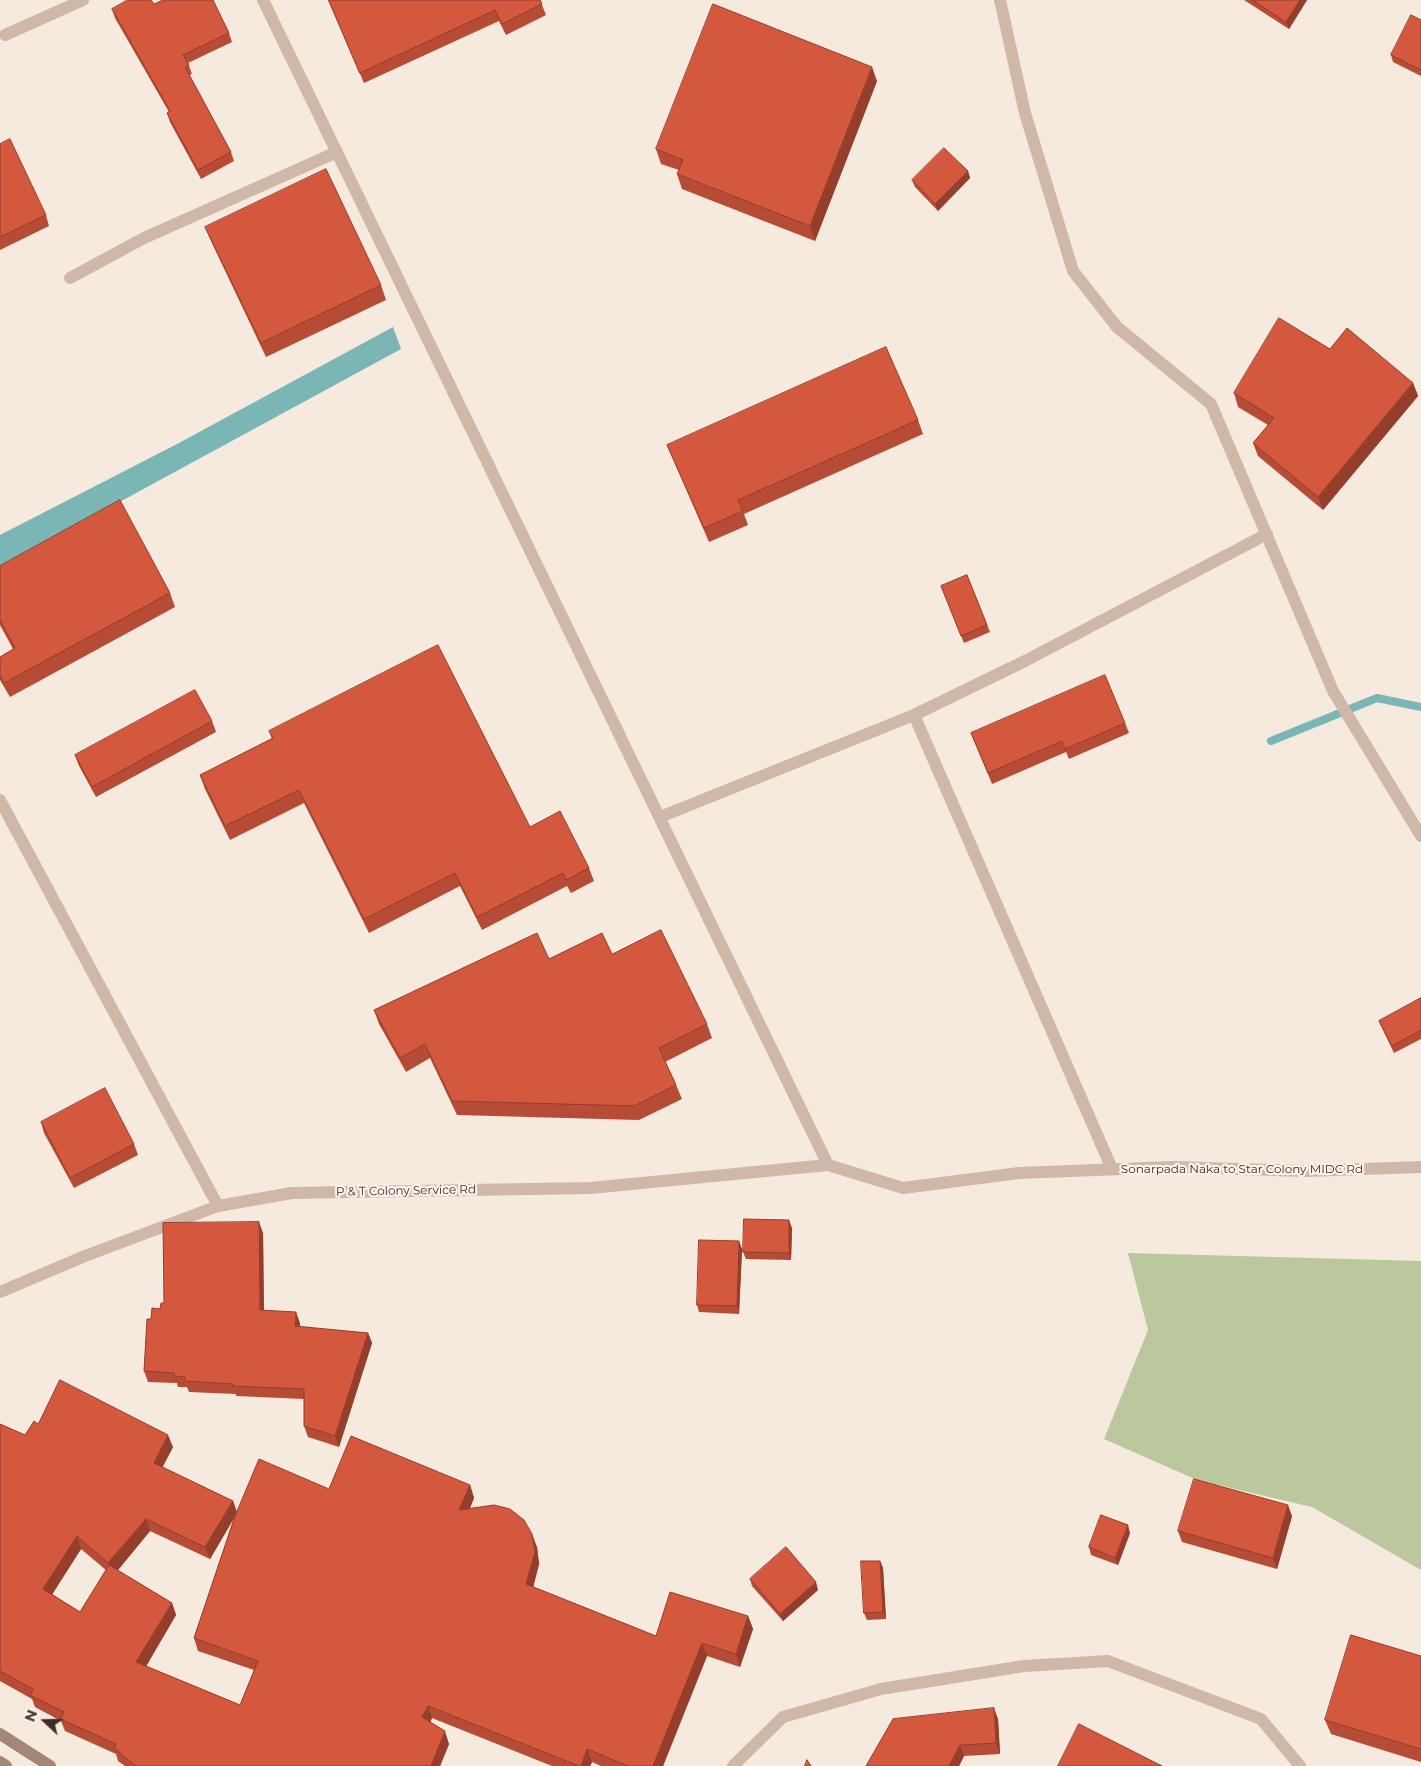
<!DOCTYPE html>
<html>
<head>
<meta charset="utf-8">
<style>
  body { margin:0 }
  #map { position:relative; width:1421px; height:1766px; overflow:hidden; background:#f6e9de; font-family:Montserrat,sans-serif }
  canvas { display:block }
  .north { position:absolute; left:20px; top:1696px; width:50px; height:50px; -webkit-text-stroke:4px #fcf3ec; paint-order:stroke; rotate:291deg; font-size:14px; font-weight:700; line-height:20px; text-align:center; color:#3c2e29 }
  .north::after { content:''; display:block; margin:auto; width:18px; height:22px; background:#3c2e29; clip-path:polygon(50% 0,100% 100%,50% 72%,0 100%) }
</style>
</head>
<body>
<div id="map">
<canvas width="1421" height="1766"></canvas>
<div class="north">N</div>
</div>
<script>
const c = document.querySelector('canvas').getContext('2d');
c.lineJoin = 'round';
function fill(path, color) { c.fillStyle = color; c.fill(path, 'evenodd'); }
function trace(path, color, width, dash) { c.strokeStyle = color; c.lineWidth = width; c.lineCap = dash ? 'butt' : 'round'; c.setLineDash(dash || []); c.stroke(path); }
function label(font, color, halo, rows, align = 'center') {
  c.font = font + ' Montserrat,sans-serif'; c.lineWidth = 4.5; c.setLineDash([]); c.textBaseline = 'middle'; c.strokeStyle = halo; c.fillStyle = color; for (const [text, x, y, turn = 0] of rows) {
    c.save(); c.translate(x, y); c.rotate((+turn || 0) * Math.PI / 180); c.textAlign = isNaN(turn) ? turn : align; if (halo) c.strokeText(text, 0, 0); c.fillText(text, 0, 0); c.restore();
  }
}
fill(new Path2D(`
  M 1128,1253 L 1421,1261 L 1421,1570 L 1312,1507 L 1197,1480 L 1104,1439 L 1148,1330 Z`), '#bbc79c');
fill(new Path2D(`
  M 393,327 L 401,349 L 0,567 L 0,535 L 179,443 Z`), '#79b6b5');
trace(new Path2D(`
  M 1271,741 L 1377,698 L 1421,707`), '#79b6b5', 8);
trace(new Path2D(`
  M 5,35 L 83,0
  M 70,278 L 144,238 L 337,152
  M 914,715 L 1025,661 L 1267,534
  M 0,800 L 218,1206
  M 660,817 L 914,715 L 1112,1169
  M 733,1766 L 783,1717 L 881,1689 L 1024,1666 L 1108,1661 L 1261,1719 L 1300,1766`), '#d0b8a8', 12);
trace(new Path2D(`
  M 263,0 L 828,1165
  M 1000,0 L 1025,113 L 1073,271 L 1117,327 L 1211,404 L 1333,691 L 1421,836
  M 0,1292 L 85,1256 L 218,1206 L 292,1193 L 590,1188 L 828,1165 L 903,1188 L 1019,1173 L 1173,1167 L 1306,1171 L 1421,1167`), '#d0b8a8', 12);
trace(new Path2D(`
  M 0,1734 L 50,1766
  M 0,1762 L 6,1766`), '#a48679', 12);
fill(new Path2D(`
  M 328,0 L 540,0 L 546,15 L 506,35 L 499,21 L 364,83 Z
  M 1244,0 L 1307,0 L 1289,29 Z
  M 154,4 L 229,33 L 232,42 L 188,63 L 192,74 L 189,75 L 231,152 L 234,161 L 201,179 L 170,122 L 167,113 L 169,112 L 115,18 L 112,9 Z
  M 1421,20 L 1421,76 L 1393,62 L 1391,55 Z
  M 877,81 L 815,241 L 682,189 L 677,174 L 679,170 L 661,164 L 656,149 Z
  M 0,144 L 46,215 L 49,226 L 0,250 Z
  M 968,171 L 970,178 L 938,211 L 915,187 L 912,180 Z
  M 205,227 L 381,285 L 386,300 L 266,357 L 211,241 Z
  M 1330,349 L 1413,383 L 1418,396 L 1323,510 L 1258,456 L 1253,443 L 1268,425 L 1238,407 L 1234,393 Z
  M 918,420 L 923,434 L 744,514 L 748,525 L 709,542 L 673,459 L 667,445 Z
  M 0,566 L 170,593 L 175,607 L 10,697 L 0,680 L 0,657 L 13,649 L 0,625 Z
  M 967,575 L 990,632 L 964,643 L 941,586 Z
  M 212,721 L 216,732 L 96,797 L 79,766 L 75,755 Z
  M 1125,723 L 1129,733 L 1069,759 L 1066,752 L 992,784 L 971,733 Z
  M 269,731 L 530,827 L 589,868 L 594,881 L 571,893 L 567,886 L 482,930 L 460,886 L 369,933 L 304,803 L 230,840 L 205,789 L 200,775 L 272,739 Z
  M 612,954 L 707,1024 L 712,1038 L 665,1062 L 676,1085 L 682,1099 L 639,1120 L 457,1115 L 430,1058 L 406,1072 L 379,1024 L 374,1010 L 549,959 Z
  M 1421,998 L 1421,1039 L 1394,1053 L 1382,1028 L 1379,1021 Z
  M 41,1122 L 134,1144 L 138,1155 L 74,1188 L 44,1133 Z
  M 792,1228 L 791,1260 L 746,1259 L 743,1252 Z
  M 263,1233 L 264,1310 L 300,1323 L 300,1327 L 368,1333 L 372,1343 L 339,1447 L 308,1437 L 304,1426 L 304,1399 L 236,1396 L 236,1394 L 189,1392 L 187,1387 L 178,1387 L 177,1383 L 148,1382 L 144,1371 L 151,1319 L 164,1303 Z
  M 742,1249 L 739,1314 L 699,1312 L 697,1305 Z
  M 0,1424 L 25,1435 L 38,1424 L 173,1447 L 162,1467 L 233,1501 L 237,1512 L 329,1489 L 470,1485 L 474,1498 L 470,1508 L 537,1547 L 539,1564 L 533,1587 L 656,1636 L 748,1616 L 753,1629 L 740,1667 L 707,1656 L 663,1766 L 601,1766 L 592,1762 L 590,1766 L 552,1766 L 432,1718 L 430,1722 L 449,1744 L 440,1766 L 125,1766 L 118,1761 L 116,1754 L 65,1731 L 61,1721 L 35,1707 L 32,1699 L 0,1681 ZM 234,1518 L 194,1638 L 198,1651 L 254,1670 L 240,1705 L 146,1666 L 176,1615 L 172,1603 L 118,1570 L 150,1531 L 210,1559 ZM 81,1549 L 106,1570 L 80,1612 L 52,1594 Z
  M 1292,1516 L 1277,1569 L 1182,1542 L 1178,1531 Z
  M 1130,1533 L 1118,1565 L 1091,1555 L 1089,1547 Z
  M 880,1561 L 883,1568 L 886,1619 L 867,1620 L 864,1613 Z
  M 750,1579 L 818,1590 L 783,1621 L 752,1586 Z
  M 1421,1656 L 1421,1762 L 1331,1734 L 1325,1720 Z
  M 998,1719 L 1000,1754 L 964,1756 L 959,1766 L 866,1766 Z`), '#b64c35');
fill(new Path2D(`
  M 1300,0 L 1307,0 L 1289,29 L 1286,22 Z
  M 872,67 L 877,81 L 815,241 L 810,226 Z
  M 968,171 L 970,178 L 938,211 L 935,204 Z
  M 1413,383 L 1418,396 L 1323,510 L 1318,497 Z
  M 789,1220 L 792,1228 L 791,1260 L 789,1253 Z
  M 259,1222 L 263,1233 L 264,1321 L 260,1310 Z
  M 739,1241 L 742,1249 L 739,1314 L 737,1306 Z
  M 296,1312 L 300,1323 L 299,1337 L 295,1326 Z
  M 368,1333 L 372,1343 L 339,1447 L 335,1436 Z
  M 168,1435 L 173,1447 L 158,1476 L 154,1463 Z
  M 470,1485 L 474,1498 L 464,1522 L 459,1510 Z
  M 233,1501 L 237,1513 L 210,1559 L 205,1547 Z
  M 1288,1505 L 1292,1516 L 1277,1569 L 1273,1558 Z
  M 146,1519 L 150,1531 L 113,1576 L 108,1563 Z
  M 1128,1525 L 1130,1533 L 1118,1565 L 1115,1558 Z
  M 532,1534 L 537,1547 L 539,1564 L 531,1596 L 526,1584 Z
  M 77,1536 L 81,1549 L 48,1601 L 43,1589 Z
  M 880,1561 L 883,1568 L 886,1619 L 883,1612 Z
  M 816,1582 L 818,1590 L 783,1621 L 780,1614 Z
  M 172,1603 L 176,1615 L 141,1675 L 136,1662 Z
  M 748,1616 L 753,1629 L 740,1667 L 736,1654 Z
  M 702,1643 L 707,1656 L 663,1766 L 653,1766 Z
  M 428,1706 L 432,1718 L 427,1729 L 422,1717 Z
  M 994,1708 L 998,1719 L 1000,1754 L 996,1743 Z
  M 445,1731 L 449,1744 L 440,1766 L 431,1766 Z
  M 960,1745 L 964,1756 L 959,1766 L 949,1766 Z
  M 587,1749 L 592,1762 L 590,1766 L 581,1766 Z`), '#943e2b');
const building = new Path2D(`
  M 128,0 L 151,0 L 154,4 L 163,0 L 213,0 L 229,33 L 183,55 L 189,65 L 185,67 L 231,152 L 198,170 L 167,113 L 170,111 L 112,9 Z
  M 329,0 L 540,0 L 542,4 L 502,24 L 495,10 L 360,73 Z
  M 1253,0 L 1300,0 L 1286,22 Z
  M 713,4 L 872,67 L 810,226 L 677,174 L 683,160 L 656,149 Z
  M 1411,15 L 1421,20 L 1421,70 L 1391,55 Z
  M 10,139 L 46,215 L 0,237 L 0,144 Z
  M 944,148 L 968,171 L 935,204 L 912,180 Z
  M 326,169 L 381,285 L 261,343 L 205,227 Z
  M 1279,318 L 1330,349 L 1347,328 L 1413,383 L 1318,497 L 1253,443 L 1274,418 L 1234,393 Z
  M 886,347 L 918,420 L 738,500 L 743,511 L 704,528 L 667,445 Z
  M 120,500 L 170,593 L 4,683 L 0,675 L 0,657 L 15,648 L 0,620 L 0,566 Z
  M 967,575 L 987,625 L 961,636 L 941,586 Z
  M 438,645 L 530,827 L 560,811 L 589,868 L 566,880 L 563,873 L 477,917 L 455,873 L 364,919 L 299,790 L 225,826 L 200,775 L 273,738 L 269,731 Z
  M 1105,675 L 1125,723 L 1065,749 L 1062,741 L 988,773 L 971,733 Z
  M 195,690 L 212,721 L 92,787 L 75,755 Z
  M 661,930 L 707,1024 L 659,1048 L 676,1085 L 634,1106 L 452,1101 L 425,1044 L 400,1058 L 374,1010 L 537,933 L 549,959 L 602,933 L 612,954 Z
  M 1421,998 L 1421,1030 L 1392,1046 L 1379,1021 Z
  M 105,1088 L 134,1144 L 70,1178 L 41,1122 Z
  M 744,1219 L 789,1220 L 789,1253 L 743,1252 Z
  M 259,1222 L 260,1310 L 296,1312 L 295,1326 L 368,1333 L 335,1436 L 304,1426 L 304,1389 L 232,1386 L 233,1384 L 185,1381 L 185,1377 L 174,1376 L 174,1373 L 144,1371 L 147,1319 L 151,1319 L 152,1308 L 160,1309 L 161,1303 L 164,1303 L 163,1223 Z
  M 699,1240 L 739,1241 L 737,1306 L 697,1305 Z
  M 60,1380 L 168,1435 L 154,1463 L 233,1501 L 205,1547 L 146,1519 L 108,1563 L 77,1536 L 43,1589 L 80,1612 L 109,1565 L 172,1603 L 136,1662 L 240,1705 L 258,1661 L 194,1638 L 235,1516 L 259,1459 L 329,1489 L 351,1436 L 470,1485 L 459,1510 L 494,1505 L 510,1509 L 524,1520 L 532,1534 L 535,1552 L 526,1584 L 656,1636 L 670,1592 L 748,1616 L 736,1654 L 702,1643 L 653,1766 L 628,1766 L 587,1749 L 581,1766 L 579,1766 L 428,1706 L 422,1717 L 445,1731 L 431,1766 L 136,1766 L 114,1748 L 116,1744 L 60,1719 L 64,1712 L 30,1695 L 33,1689 L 0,1671 L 0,1424 L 25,1435 L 34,1421 L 38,1424 Z
  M 1194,1479 L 1288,1505 L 1273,1558 L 1178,1531 Z
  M 1101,1515 L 1128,1525 L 1115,1558 L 1089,1547 Z
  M 786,1547 L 816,1582 L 780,1614 L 750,1579 Z
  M 861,1561 L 880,1561 L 883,1612 L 864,1613 Z
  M 1351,1635 L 1421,1656 L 1421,1749 L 1325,1720 Z
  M 994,1708 L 996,1743 L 960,1745 L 949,1766 L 866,1766 L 893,1719 Z
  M 1079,1724 L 1162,1766 L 1058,1766 Z
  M 807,1760 L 811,1766 L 805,1766 Z`);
fill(building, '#d4583e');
trace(building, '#943e2b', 1);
label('12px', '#3c2e29', '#fcf3ec', [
  ["Sonarpada Naka to Star Colony MIDC Rd",1242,1169],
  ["P & T Colony Service Rd",406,1191,-1]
]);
</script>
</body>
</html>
